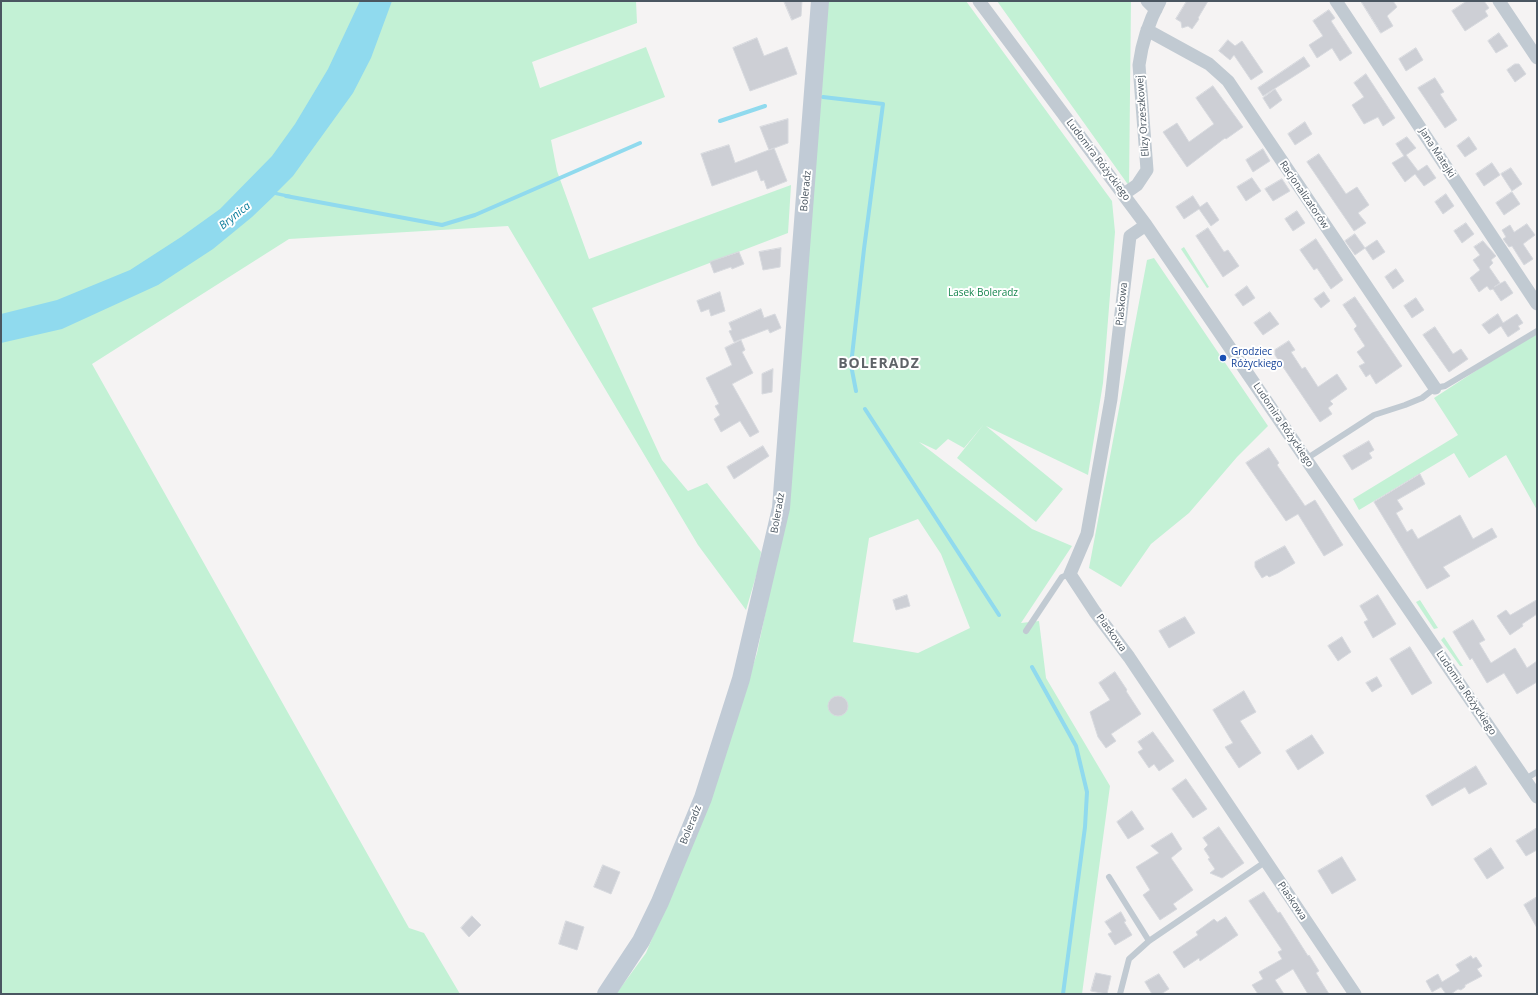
<!DOCTYPE html>
<html>
<head>
<meta charset="utf-8">
<style>
  body { margin:0 }
  #map { position:relative; width:1538px; height:995px; overflow:hidden; background:#f5f3f3; font-family:"Open Sans",sans-serif }
  canvas { display:block }
  .frame { position:absolute; inset:0; border:2px solid #4a5661; pointer-events:none }
</style>
</head>
<body>
<div id="map">
<canvas width="1538" height="995"></canvas>
<div class="frame"></div>
</div>
<script>
const c = document.querySelector('canvas').getContext('2d');
c.lineJoin = 'round';
function fill(path, color) { c.fillStyle = color; c.fill(path, 'evenodd'); }
function trace(path, color, width, dash) { c.strokeStyle = color; c.lineWidth = width; c.lineCap = dash ? 'butt' : 'round'; c.setLineDash(dash || []); c.stroke(path); }
function label(font, color, halo, rows, align = 'center') {
  c.font = font + ' "Open Sans",sans-serif'; c.lineWidth = 4; c.setLineDash([]); c.textBaseline = 'middle'; c.strokeStyle = halo; c.fillStyle = color; for (const [text, x, y, turn = 0] of rows) {
    c.save(); c.translate(x, y); c.rotate((+turn || 0) * Math.PI / 180); c.textAlign = isNaN(turn) ? turn : align; if (halo) c.strokeText(text, 0, 0); c.fillText(text, 0, 0); c.restore();
  }
}
fill(new Path2D(`
  M 1,1 L 636,1 L 637,23 L 532,62 L 540,88 L 646,47 L 665,97 L 551,140 L 557,171 L 589,259 L 791,185 L 788,233 L 592,308 L 662,460 L 688,491 L 707,483 L 761,552 L 759,566 L 746,610 L 698,545 L 508,226 L 289,239 L 92,364 L 409,928 L 424,933 L 460,994 L 1,994 Z
  M 828,1 L 966,1 L 1112,201 L 1115,232 L 1103,383 L 1088,475 L 986,426 L 1063,489 L 1036,522 L 957,458 L 984,424 L 964,448 L 948,439 L 936,450 L 919,442 L 1032,529 L 1072,546 L 1021,623 L 1039,621 L 1046,678 L 1110,786 L 1082,994 L 616,994 L 646,953 L 706,810 L 757,653 L 790,494 ZM 918,519 L 941,554 L 970,628 L 918,653 L 853,642 L 869,538 Z
  M 997,1 L 1131,1 L 1129,186 Z
  M 1184,247 L 1209,287 L 1207,288 L 1181,249 Z
  M 1154,258 L 1268,426 L 1237,457 L 1189,513 L 1151,544 L 1121,587 L 1089,568 L 1147,260 Z
  M 1537,331 L 1537,510 L 1506,455 L 1469,478 L 1454,453 L 1359,510 L 1353,499 L 1458,435 L 1434,398 Z
  M 1420,600 L 1438,628 L 1434,629 L 1416,602 Z
  M 1444,637 L 1463,666 L 1460,666 L 1441,640 Z`), '#c3f1d5');
fill(new Path2D(`
  M 360,1 L 392,1 L 371,58 L 353,93 L 293,176 L 277,192 L 291,195 L 289,198 L 275,195 L 252,217 L 213,249 L 158,285 L 62,329 L 1,343 L 1,314 L 57,300 L 130,270 L 181,237 L 220,209 L 272,156 L 295,124 L 328,69 Z`), '#90daee');
trace(new Path2D(`
  M 823,97 L 883,104 L 864,249 L 851,365 L 856,391
  M 720,121 L 765,106
  M 286,196 L 442,225 L 475,215 L 640,143
  M 865,409 L 999,615
  M 1032,667 L 1076,746 L 1087,792 L 1085,827 L 1063,994`), '#90daee', 4);
const building = new Path2D(`
  M 784,1 L 802,1 L 801,16 L 792,20 Z
  M 1187,1 L 1208,1 L 1198,18 L 1199,19 L 1192,29 L 1188,26 L 1182,28 L 1181,22 L 1176,19 Z
  M 1361,1 L 1393,1 L 1397,7 L 1387,16 L 1393,26 L 1381,33 Z
  M 1467,1 L 1484,1 L 1489,8 L 1485,11 L 1488,16 L 1465,31 L 1452,11 Z
  M 1329,10 L 1335,18 L 1331,21 L 1352,53 L 1340,61 L 1332,48 L 1317,58 L 1309,45 L 1323,36 L 1313,21 Z
  M 1499,33 L 1508,46 L 1496,53 L 1488,41 Z
  M 757,38 L 764,56 L 787,47 L 797,74 L 750,91 L 733,48 Z
  M 1228,40 L 1235,46 L 1242,41 L 1263,72 L 1251,80 L 1234,55 L 1230,60 L 1219,51 Z
  M 1416,48 L 1423,60 L 1406,71 L 1399,59 Z
  M 1304,57 L 1310,66 L 1263,96 L 1258,88 Z
  M 1515,64 L 1519,64 L 1526,74 L 1515,82 L 1507,70 Z
  M 1366,74 L 1395,118 L 1383,126 L 1378,117 L 1364,124 L 1352,105 L 1364,97 L 1354,83 Z
  M 1435,78 L 1444,92 L 1440,94 L 1457,120 L 1445,128 L 1418,88 Z
  M 1213,86 L 1243,127 L 1226,139 L 1225,138 L 1187,167 L 1163,132 L 1177,123 L 1189,142 L 1214,124 L 1196,98 Z
  M 1275,89 L 1282,100 L 1270,109 L 1263,98 Z
  M 788,119 L 788,143 L 769,150 L 760,127 Z
  M 1305,122 L 1312,134 L 1295,145 L 1288,134 Z
  M 1407,137 L 1416,148 L 1406,155 L 1418,171 L 1427,165 L 1436,178 L 1424,186 L 1415,174 L 1405,182 L 1392,163 L 1404,156 L 1396,144 Z
  M 1469,137 L 1477,149 L 1465,157 L 1457,146 Z
  M 729,145 L 735,163 L 774,148 L 787,181 L 767,189 L 764,180 L 761,181 L 757,170 L 712,186 L 701,154 Z
  M 1263,149 L 1270,161 L 1253,172 L 1246,160 Z
  M 1319,154 L 1346,194 L 1357,187 L 1369,205 L 1358,213 L 1366,223 L 1354,231 L 1307,162 Z
  M 1492,163 L 1500,175 L 1484,186 L 1476,174 Z
  M 1511,168 L 1522,184 L 1512,191 L 1501,174 Z
  M 1252,178 L 1261,191 L 1246,201 L 1237,187 Z
  M 1282,179 L 1290,191 L 1273,201 L 1265,189 Z
  M 1512,192 L 1520,204 L 1504,215 L 1496,203 Z
  M 1446,194 L 1454,206 L 1443,214 L 1435,202 Z
  M 1193,196 L 1200,207 L 1207,202 L 1219,220 L 1211,226 L 1199,209 L 1184,219 L 1176,207 Z
  M 1297,211 L 1305,223 L 1293,231 L 1285,219 Z
  M 1466,223 L 1474,234 L 1462,243 L 1454,231 Z
  M 1527,224 L 1535,235 L 1523,244 L 1533,259 L 1524,265 L 1512,246 L 1509,247 L 1503,239 L 1506,237 L 1502,230 L 1510,225 L 1514,232 Z
  M 1208,228 L 1224,252 L 1228,250 L 1239,266 L 1223,277 L 1196,236 Z
  M 1355,234 L 1365,248 L 1377,240 L 1385,252 L 1373,260 L 1365,248 L 1355,255 L 1345,241 Z
  M 1316,239 L 1343,280 L 1331,289 L 1317,268 L 1314,270 L 1300,250 Z
  M 1483,241 L 1496,256 L 1491,260 L 1493,263 L 1489,267 L 1500,283 L 1494,287 L 1505,281 L 1513,293 L 1501,301 L 1493,289 L 1490,290 L 1487,286 L 1479,292 L 1470,278 L 1480,270 L 1473,260 L 1480,255 L 1474,247 Z
  M 781,248 L 780,267 L 763,270 L 759,252 Z
  M 739,252 L 744,264 L 732,269 L 731,267 L 714,273 L 710,262 Z
  M 1396,269 L 1404,281 L 1393,289 L 1385,277 Z
  M 1247,286 L 1255,298 L 1243,306 L 1235,295 Z
  M 720,292 L 725,311 L 711,316 L 709,309 L 701,312 L 697,301 Z
  M 1324,292 L 1330,301 L 1321,308 L 1314,299 Z
  M 1355,297 L 1402,366 L 1376,384 L 1370,374 L 1366,377 L 1359,366 L 1365,363 L 1357,352 L 1365,346 L 1354,329 L 1357,326 L 1343,305 Z
  M 1416,298 L 1424,310 L 1412,318 L 1404,306 Z
  M 761,309 L 764,318 L 775,314 L 781,328 L 770,333 L 768,329 L 734,342 L 729,331 L 732,330 L 729,323 Z
  M 1270,312 L 1279,324 L 1263,335 L 1254,323 Z
  M 1498,314 L 1503,323 L 1517,314 L 1523,323 L 1518,326 L 1520,329 L 1508,337 L 1501,326 L 1489,334 L 1482,325 Z
  M 1435,327 L 1453,354 L 1461,349 L 1468,359 L 1449,372 L 1423,335 Z
  M 741,340 L 745,350 L 742,352 L 753,373 L 732,384 L 759,432 L 750,437 L 740,421 L 721,432 L 714,419 L 720,415 L 715,406 L 719,404 L 706,378 L 732,365 L 725,348 Z
  M 1289,341 L 1295,350 L 1291,352 L 1302,369 L 1305,367 L 1318,387 L 1337,374 L 1347,389 L 1330,401 L 1333,404 L 1328,408 L 1332,414 L 1320,422 L 1275,355 L 1275,350 Z
  M 773,369 L 772,392 L 762,394 L 762,374 Z
  M 1369,441 L 1374,450 L 1369,453 L 1372,458 L 1352,470 L 1343,456 Z
  M 763,446 L 769,456 L 734,479 L 727,467 Z
  M 1269,448 L 1279,463 L 1277,465 L 1305,506 L 1315,500 L 1343,545 L 1324,556 L 1298,514 L 1286,521 L 1246,463 Z
  M 1420,474 L 1425,484 L 1397,500 L 1403,509 L 1396,513 L 1407,532 L 1412,529 L 1418,539 L 1460,515 L 1473,539 L 1492,528 L 1497,537 L 1443,567 L 1450,576 L 1427,589 L 1374,502 Z
  M 1285,546 L 1295,563 L 1278,573 L 1269,577 L 1267,575 L 1262,578 L 1255,567 L 1255,562 Z
  M 907,595 L 910,606 L 896,610 L 893,600 Z
  M 1378,595 L 1396,624 L 1373,638 L 1364,622 L 1368,620 L 1360,606 Z
  M 1537,600 L 1537,614 L 1522,624 L 1523,626 L 1510,635 L 1497,616 L 1506,610 L 1510,615 Z
  M 1185,617 L 1195,633 L 1169,648 L 1159,631 Z
  M 1473,620 L 1485,640 L 1479,643 L 1491,663 L 1515,648 L 1527,668 L 1537,661 L 1537,682 L 1517,694 L 1504,673 L 1487,683 L 1472,658 L 1470,660 L 1453,632 Z
  M 1342,637 L 1351,652 L 1338,661 L 1328,646 Z
  M 1410,647 L 1432,683 L 1412,695 L 1390,659 Z
  M 1115,672 L 1127,690 L 1126,691 L 1141,714 L 1111,734 L 1116,741 L 1106,748 L 1098,737 L 1090,712 L 1110,700 L 1099,683 Z
  M 1377,677 L 1382,686 L 1372,692 L 1366,683 Z
  M 1244,691 L 1256,712 L 1240,721 L 1261,753 L 1239,768 L 1225,747 L 1233,743 L 1213,710 Z
  M828 706a10 10 0 1 1 20 0a10 10 0 1 1-20 0Z
  M 1153,732 L 1174,761 L 1159,771 L 1154,764 L 1149,768 L 1138,752 L 1143,749 L 1138,742 Z
  M 1312,735 L 1324,753 L 1298,770 L 1286,751 Z
  M 1476,766 L 1487,784 L 1469,794 L 1465,787 L 1432,806 L 1426,796 Z
  M 1186,779 L 1207,809 L 1193,818 L 1172,789 Z
  M 1132,811 L 1144,829 L 1128,839 L 1117,822 Z
  M 1219,827 L 1244,863 L 1222,878 L 1210,873 L 1215,869 L 1208,859 L 1210,858 L 1204,849 L 1208,845 L 1203,838 Z
  M 1537,828 L 1537,850 L 1526,856 L 1516,841 Z
  M 1172,833 L 1182,849 L 1171,858 L 1193,890 L 1173,904 L 1177,909 L 1160,920 L 1143,895 L 1150,890 L 1136,867 L 1159,853 L 1151,846 Z
  M 1491,848 L 1504,868 L 1487,879 L 1474,859 Z
  M 1342,857 L 1356,880 L 1332,894 L 1318,871 Z
  M 603,865 L 620,872 L 611,894 L 594,887 Z
  M 1264,892 L 1278,913 L 1280,912 L 1308,956 L 1309,955 L 1319,971 L 1316,973 L 1329,994 L 1308,994 L 1293,969 L 1275,980 L 1284,994 L 1258,994 L 1252,985 L 1263,979 L 1259,972 L 1282,959 L 1278,952 L 1282,950 L 1249,901 Z
  M 1537,897 L 1537,928 L 1524,905 Z
  M 1121,912 L 1126,921 L 1124,922 L 1132,935 L 1115,945 L 1108,934 L 1112,932 L 1105,922 Z
  M 472,916 L 481,925 L 469,937 L 461,928 Z
  M 1226,917 L 1238,935 L 1200,961 L 1199,958 L 1184,968 L 1173,952 L 1198,935 L 1196,932 L 1214,919 L 1217,922 Z
  M 566,921 L 584,927 L 577,950 L 559,944 Z
  M 1471,956 L 1473,959 L 1476,957 L 1482,966 L 1477,969 L 1482,976 L 1465,985 L 1465,987 L 1461,990 L 1458,989 L 1451,994 L 1446,994 L 1441,987 L 1432,992 L 1426,981 L 1438,974 L 1442,982 L 1460,971 L 1456,965 Z
  M 1096,973 L 1111,976 L 1107,994 L 1091,991 Z
  M 1159,974 L 1169,989 L 1161,994 L 1152,994 L 1145,982 Z`);
fill(building, '#cdcfd5');
trace(building, '#d7d9de', 1);
trace(new Path2D(`
  M 1306,459 L 1374,415 L 1405,405 L 1422,398 L 1435,388 L 1445,386 L 1537,331
  M 1026,631 L 1062,577 L 1070,574
  M 1525,779 L 1537,772
  M 1109,877 L 1149,941
  M 1120,994 L 1129,959 L 1149,941 L 1265,862`), '#c1cad2', 6);
trace(new Path2D(`
  M 979,1 L 1146,225 L 1537,797
  M 1147,1 L 1156,10
  M 1336,1 L 1537,304
  M 1499,1 L 1537,58
  M 1147,30 L 1209,64 L 1228,81 L 1435,388
  M 1124,194 L 1137,185 L 1147,170 L 1139,65 C 1142,42 1149,21 1160,1
  M 1146,225 L 1130,236 L 1111,399 L 1087,534 L 1070,574 L 1095,612 L 1129,657 L 1355,994`), '#c1cad2', 13);
trace(new Path2D(`
  M 606,994 L 641,941 L 660,902 L 703,798 L 741,679 L 781,508 L 820,1`), '#c1cbd6', 18);
for (const [x, y, r, color] of [
  [1223,358,4,"#1a4fb4"]
]) { const dot = new Path2D(); dot.arc(x, y, r, 0, 2 * Math.PI); c.fillStyle = color; c.fill(dot); trace(dot, '#fff', 1.5); }
label('10px', '#4a5661', '#fff', [
  ["Elizy Orzeszkowej",1143,116,-94],
  ["Jana Matejki",1437,153,57],
  ["Ludomira Różyckiego",1098,160,53],
  ["Boleradz",806,191,-85],
  ["Racjonalizatorów",1304,195,56],
  ["Piaskowa",1122,304,-84],
  ["Ludomira Różyckiego",1283,425,56],
  ["Boleradz",778,513,-80],
  ["Piaskowa",1111,633,54],
  ["Ludomira Różyckiego",1466,693,56],
  ["Boleradz",691,825,-68],
  ["Piaskowa",1292,901,56]
]);
label('10px', '#17864f', '#fff', [
  ["Lasek Boleradz",983,293]
]);
label('10px', '#164399', '#fff', [
  ["Grodziec",1231,352],
  ["Różyckiego",1231,364]
], 'left');
label('italic 11px', '#0c7c9b', '#fff', [
  ["Brynica",235,216,-39]
]);
c.letterSpacing = '1px';
label('bold 14px', '#5f6368', '#fff', [
  ["BOLERADZ",879,364]
]);
c.letterSpacing = '0px';
</script>
</body>
</html>
